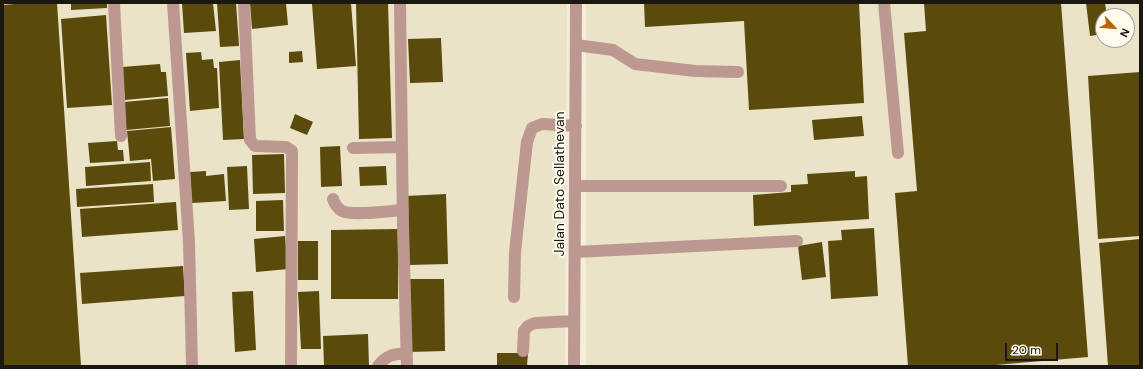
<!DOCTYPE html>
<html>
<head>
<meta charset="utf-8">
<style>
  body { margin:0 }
  #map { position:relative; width:1143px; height:369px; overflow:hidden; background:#f4eed9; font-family:"DM Sans",sans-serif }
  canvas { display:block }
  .frame { position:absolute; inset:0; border:4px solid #1a1810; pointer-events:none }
  .north { position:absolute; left:1095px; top:8px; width:40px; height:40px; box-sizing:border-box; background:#fefbee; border:1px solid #a3a095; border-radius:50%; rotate:116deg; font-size:11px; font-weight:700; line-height:16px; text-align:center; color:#1a1810 }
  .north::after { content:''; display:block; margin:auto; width:14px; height:18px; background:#bc6301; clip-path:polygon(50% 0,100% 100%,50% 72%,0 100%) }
  .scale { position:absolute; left:1005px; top:343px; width:53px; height:18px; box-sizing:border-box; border:2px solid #1a1810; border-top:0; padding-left:5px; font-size:12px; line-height:14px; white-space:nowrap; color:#1a1810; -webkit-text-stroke:3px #fefbee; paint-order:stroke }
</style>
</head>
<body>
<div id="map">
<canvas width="1143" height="369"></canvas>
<div class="frame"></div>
<div class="north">N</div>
<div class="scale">20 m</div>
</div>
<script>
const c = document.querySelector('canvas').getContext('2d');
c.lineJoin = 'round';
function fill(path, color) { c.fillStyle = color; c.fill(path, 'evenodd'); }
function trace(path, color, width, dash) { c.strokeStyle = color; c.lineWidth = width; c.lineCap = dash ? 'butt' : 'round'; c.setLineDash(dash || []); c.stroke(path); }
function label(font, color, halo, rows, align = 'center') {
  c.font = font + ' "DM Sans",sans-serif'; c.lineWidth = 4; c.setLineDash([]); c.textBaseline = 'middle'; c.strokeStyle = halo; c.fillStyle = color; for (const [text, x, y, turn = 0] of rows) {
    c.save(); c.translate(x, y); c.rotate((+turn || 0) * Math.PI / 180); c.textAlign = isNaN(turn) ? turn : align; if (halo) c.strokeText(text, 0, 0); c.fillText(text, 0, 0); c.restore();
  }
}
fill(new Path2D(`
  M 3,3 L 567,3 L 565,366 L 3,366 Z
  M 586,3 L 1140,3 L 1140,366 L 586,366 ZM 1103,16 L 1127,16 L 1127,40 L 1103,40 Z`), '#ebe3c7');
fill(new Path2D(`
  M 26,3 L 57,3 L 81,366 L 3,366 L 3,5 Z
  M 71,3 L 107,3 L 107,8 L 71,10 Z
  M 182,3 L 213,3 L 216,31 L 184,33 Z
  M 217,3 L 236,3 L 239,46 L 220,47 Z
  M 250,3 L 286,3 L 288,25 L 252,29 Z
  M 325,3 L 351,3 L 356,66 L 317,69 L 312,4 Z
  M 356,3 L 388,3 L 392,138 L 359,139 Z
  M 644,3 L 859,3 L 864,103 L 749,110 L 744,21 L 645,27 Z
  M 924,3 L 1061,3 L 1088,357 L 984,366 L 908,366 L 895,193 L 917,191 L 904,33 L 926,31 Z
  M 1086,3 L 1105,3 L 1107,16 L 1103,16 L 1103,34 L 1090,36 Z
  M 106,15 L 112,105 L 67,108 L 61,19 Z
  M 441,38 L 443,82 L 410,83 L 408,39 Z
  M 302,51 L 303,62 L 289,63 L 289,52 Z
  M 201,52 L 202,60 L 213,59 L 214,68 L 217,68 L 219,108 L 190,111 L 186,53 Z
  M 240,60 L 244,139 L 223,140 L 219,62 Z
  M 160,64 L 161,72 L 166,72 L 168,96 L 125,100 L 122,67 Z
  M 1140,72 L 1140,236 L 1098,239 L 1088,76 Z
  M 168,98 L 170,126 L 126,130 L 124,102 Z
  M 295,114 L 313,122 L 307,135 L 290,128 Z
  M 862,116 L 864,136 L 814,140 L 812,120 Z
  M 171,127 L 175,179 L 153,181 L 151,159 L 130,161 L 127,131 Z
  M 117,141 L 118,150 L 123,150 L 124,161 L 90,163 L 88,143 Z
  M 340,146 L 342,186 L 321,187 L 320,147 Z
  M 284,154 L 285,193 L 253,194 L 252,155 Z
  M 150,162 L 151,181 L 86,186 L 85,167 Z
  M 247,166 L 249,209 L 229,210 L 227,167 Z
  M 386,166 L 387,185 L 360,186 L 359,167 Z
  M 206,171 L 206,176 L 224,174 L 226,201 L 192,203 L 190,172 Z
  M 855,171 L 855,177 L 867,176 L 869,219 L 754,226 L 753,195 L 791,192 L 791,185 L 808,184 L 807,174 Z
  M 153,184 L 154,202 L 77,207 L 76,189 Z
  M 446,194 L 448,264 L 409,265 L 406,196 Z
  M 283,200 L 284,231 L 256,231 L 256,201 Z
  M 176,202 L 178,230 L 82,237 L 80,209 Z
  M 874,228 L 878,296 L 831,299 L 828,241 L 842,240 L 841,230 Z
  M 398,229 L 398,299 L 331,299 L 331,230 Z
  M 285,236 L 288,269 L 256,272 L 254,239 Z
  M 1140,239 L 1140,366 L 1108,366 L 1099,243 Z
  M 298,241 L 318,241 L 318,280 L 298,280 Z
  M 822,242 L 826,277 L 802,280 L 798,246 Z
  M 183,266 L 185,296 L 82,304 L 80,273 Z
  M 408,279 L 444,279 L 445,351 L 409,352 Z
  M 253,291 L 256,350 L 235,352 L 232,292 Z
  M 319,291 L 321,349 L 301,349 L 298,292 Z
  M 368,334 L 369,366 L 324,366 L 323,336 Z
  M 497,353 L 528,353 L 527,366 L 497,366 Z`), '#5a4b0c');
trace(new Path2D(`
  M 114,3 L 121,136
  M 173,3 L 189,242 L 192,366
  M 244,3 L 250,140 L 255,146 L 286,147 L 292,151 L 291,366
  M 400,3 L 403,226 L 407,366
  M 884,3 L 898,153
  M 576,45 L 613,50 L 635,64 L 695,71 L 738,72
  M 353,148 L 402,147
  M 575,186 L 781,186
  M 333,199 C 334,203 338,209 342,211 C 353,216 389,211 403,210
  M 575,252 L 797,241
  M 514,297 L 515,252 L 527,142 L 532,128 L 542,124 L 576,126
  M 523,351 L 524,331 L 528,326 L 535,323 L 574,321
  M 378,366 C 386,355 394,354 407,353
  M 574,366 L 576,3`), '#bc9891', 12);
label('14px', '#1a1810', '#fefbee', [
  ["Jalan Dato Sellathevan",560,184,-90]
]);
</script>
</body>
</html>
